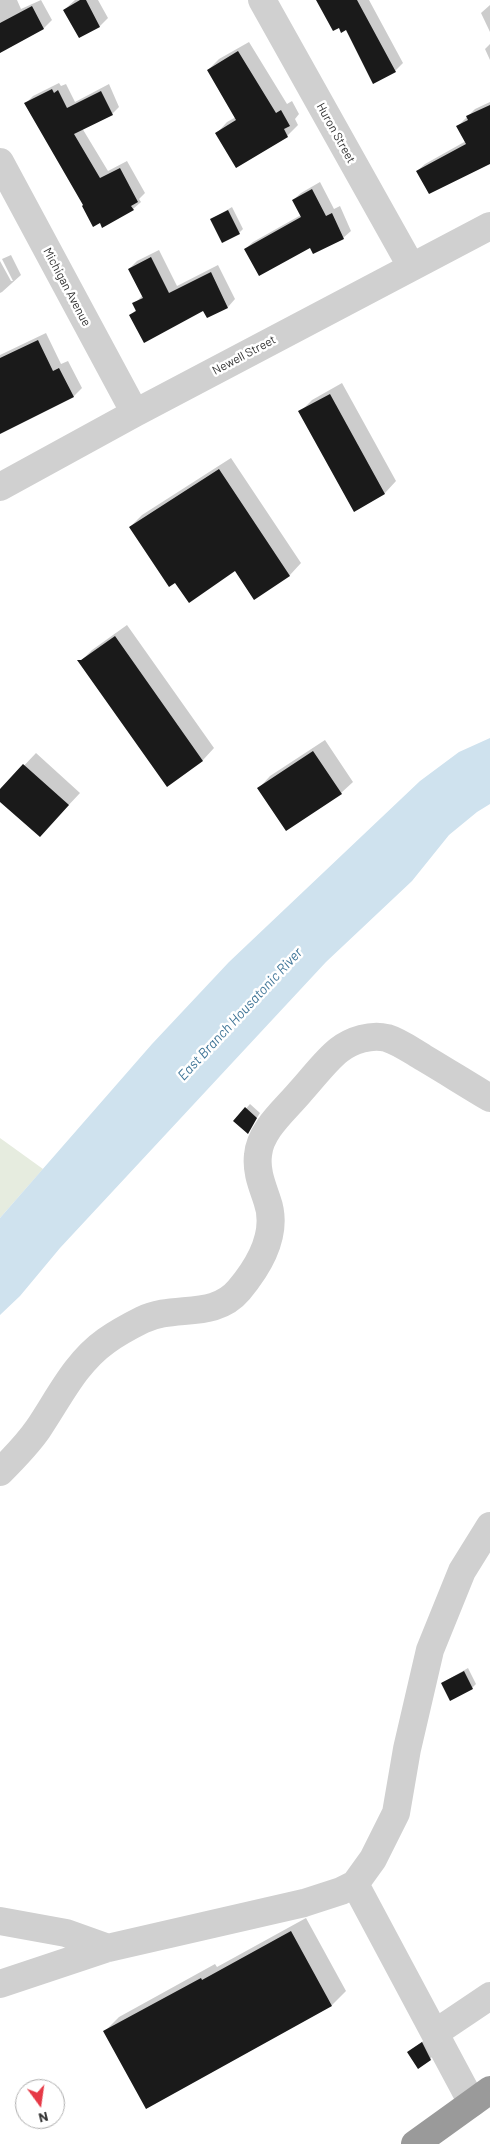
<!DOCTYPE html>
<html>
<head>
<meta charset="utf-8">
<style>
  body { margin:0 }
  #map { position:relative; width:490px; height:2144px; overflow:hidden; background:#fff; font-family:Barlow,sans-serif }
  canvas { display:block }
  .north { position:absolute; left:15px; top:2079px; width:50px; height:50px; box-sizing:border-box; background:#fff; border:1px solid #adadad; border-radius:50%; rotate:166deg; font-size:14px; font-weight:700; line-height:20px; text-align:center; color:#333 }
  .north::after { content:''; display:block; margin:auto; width:18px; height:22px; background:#e63946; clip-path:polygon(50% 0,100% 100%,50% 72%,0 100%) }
</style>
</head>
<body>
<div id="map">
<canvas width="490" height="2144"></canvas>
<div class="north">N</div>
</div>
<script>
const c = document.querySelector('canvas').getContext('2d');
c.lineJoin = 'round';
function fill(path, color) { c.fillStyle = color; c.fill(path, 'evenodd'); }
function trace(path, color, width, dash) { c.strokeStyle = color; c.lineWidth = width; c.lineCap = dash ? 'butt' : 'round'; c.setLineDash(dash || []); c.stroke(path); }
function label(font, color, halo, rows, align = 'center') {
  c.font = font + ' Barlow,sans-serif'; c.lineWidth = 5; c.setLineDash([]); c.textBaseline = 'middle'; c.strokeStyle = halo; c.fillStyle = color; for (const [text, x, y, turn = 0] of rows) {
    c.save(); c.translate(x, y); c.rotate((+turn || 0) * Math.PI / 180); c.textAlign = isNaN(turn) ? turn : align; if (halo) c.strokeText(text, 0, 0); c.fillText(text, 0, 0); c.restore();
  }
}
fill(new Path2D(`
  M 0,1138 L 43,1169 L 0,1218 Z`), '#e6ecdf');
fill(new Path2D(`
  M 490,738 L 490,804 L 477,812 L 449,835 L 412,881 L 326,962 L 60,1248 L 20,1296 L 0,1315 L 0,1218 L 152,1044 L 229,962 L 420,781 L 459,752 Z`), '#cfe2ee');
fill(new Path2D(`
  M 0,0 L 17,0 L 21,9 L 41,0 L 52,20 L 44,28 L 0,52 Z
  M 75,0 L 98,0 L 108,18 L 100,26 L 79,37 L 64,10 Z
  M 320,0 L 369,0 L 403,63 L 395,71 L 347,28 Z
  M 490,5 L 490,32 L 481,13 Z
  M 249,42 L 287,104 L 292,101 L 299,114 L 295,119 L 298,125 L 287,136 L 217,133 L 227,122 L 236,117 L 208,70 L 219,59 Z
  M 490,44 L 490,60 L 485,49 Z
  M 59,83 L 61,86 L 66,84 L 75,102 L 109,84 L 119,107 L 112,114 L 82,128 L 108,171 L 127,161 L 145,193 L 139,199 L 141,202 L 133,209 L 100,222 L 85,205 L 25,104 L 33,96 Z
  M 490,102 L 490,163 L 417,171 L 425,164 L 466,141 L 458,126 L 475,109 Z
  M 320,182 L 334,209 L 340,206 L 351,231 L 343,238 L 311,246 L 245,249 L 253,242 L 301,215 L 293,200 L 301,193 Z
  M 232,207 L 243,229 L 239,233 L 212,219 Z
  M 159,250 L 177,286 L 218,265 L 235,299 L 228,307 L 208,317 L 204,309 L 131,315 L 137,309 L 134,304 L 143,295 L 129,269 L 137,261 Z
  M 11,255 L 21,275 L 2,292 L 0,293 L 0,261 L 11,281 L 13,281 L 2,259 Z
  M 46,333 L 61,364 L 68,361 L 82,388 L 74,396 L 5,430 L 0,420 L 0,355 Z
  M 342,383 L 396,481 L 385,493 L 355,510 L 300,412 L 312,400 Z
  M 231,458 L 301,563 L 290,575 L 254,598 L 235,570 L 176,581 L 130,527 L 142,515 Z
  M 127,625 L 214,748 L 203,760 L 167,786 L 80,662 L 92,650 Z
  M 325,740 L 353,782 L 341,793 L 259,788 L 270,776 Z
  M 36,753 L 80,793 L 51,824 L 0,800 L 0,791 Z
  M 250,1104 L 260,1113 L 248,1132 L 235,1121 Z
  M 468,1668 L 476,1684 L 472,1688 L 442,1683 Z
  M 306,1918 L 346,1991 L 332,2005 L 105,2031 L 119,2017 L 215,1964 L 217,1967 Z
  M 426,2039 L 434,2055 L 430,2059 L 408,2052 Z`), '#0003');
fill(new Path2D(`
  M 80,0 L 86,0 L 100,27 L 79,38 L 63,10 Z
  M 316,0 L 357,0 L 396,72 L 373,84 L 346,30 L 341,33 L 339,28 L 333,31 Z
  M 32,6 L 44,29 L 0,53 L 0,23 Z
  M 238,51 L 276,113 L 281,110 L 290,126 L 284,129 L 288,137 L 236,168 L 215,133 L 236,120 L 207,70 Z
  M 52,89 L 54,93 L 58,90 L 67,108 L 101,91 L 113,115 L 74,134 L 100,178 L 120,168 L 138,202 L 131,206 L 134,210 L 102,228 L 100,223 L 93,227 L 82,206 L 83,205 L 24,103 Z
  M 490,105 L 490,164 L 429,194 L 416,171 L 466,144 L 456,126 L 468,120 L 466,116 Z
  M 312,189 L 326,216 L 332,213 L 344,239 L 313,254 L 310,248 L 259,276 L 244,249 L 301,217 L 292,200 Z
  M 228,210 L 240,234 L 222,243 L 210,219 Z
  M 151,257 L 169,293 L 211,272 L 228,308 L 207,318 L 203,311 L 144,343 L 129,315 L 136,311 L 132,303 L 143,298 L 128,269 Z
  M 38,340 L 53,371 L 59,368 L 74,397 L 0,434 L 0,358 Z
  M 330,394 L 385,494 L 354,512 L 298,411 Z
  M 219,469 L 290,576 L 254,600 L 235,571 L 189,603 L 175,583 L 169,587 L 129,527 Z
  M 115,636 L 203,761 L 167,787 L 77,660 L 81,660 Z
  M 313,751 L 342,794 L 286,831 L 257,788 Z
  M 23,764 L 69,805 L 40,837 L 0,802 L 0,789 Z
  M 245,1107 L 257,1118 L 248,1134 L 233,1121 Z
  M 464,1671 L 473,1689 L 450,1701 L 441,1683 Z
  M 291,1931 L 332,2006 L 146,2109 L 103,2031 L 201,1978 L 202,1980 Z
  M 422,2042 L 431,2060 L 418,2069 L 407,2052 Z`), '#1a1a1a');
trace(new Path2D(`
  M 262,0 L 411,266
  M 0,162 L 135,413
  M 0,487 L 135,413 L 490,226
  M 0,1472 C 14,1458 27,1445 38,1429 C 59,1398 75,1363 106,1341 C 117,1333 130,1326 142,1320 C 174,1304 214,1320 239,1290 C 260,1265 279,1233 267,1200 C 262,1185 256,1171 258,1155 C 260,1130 285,1110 300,1092 C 313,1078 325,1061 339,1050 C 352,1040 371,1034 387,1038 C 400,1042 412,1051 424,1058 C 446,1071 468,1085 490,1098
  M 355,1884 L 373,1859 L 396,1813 L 407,1749 L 430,1650 L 462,1571 L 490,1526
  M 0,1921 L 66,1933 L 108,1948
  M 0,1984 L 108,1948 L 304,1903 L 341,1891 L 355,1884 L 472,2103
  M 435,2033 L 490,1996`), '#d0d0d0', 28);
trace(new Path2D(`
  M 415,2144 L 490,2090`), '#9a9a9a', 28);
label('12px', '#333', '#fff', [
  ["Huron Street",336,133,61],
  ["Michigan Avenue",67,287,62],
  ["Newell Street",244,355,-28]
]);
label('italic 14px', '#3f7597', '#fff', [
  ["East Branch Housatonic River",240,1014,-47]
]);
</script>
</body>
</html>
